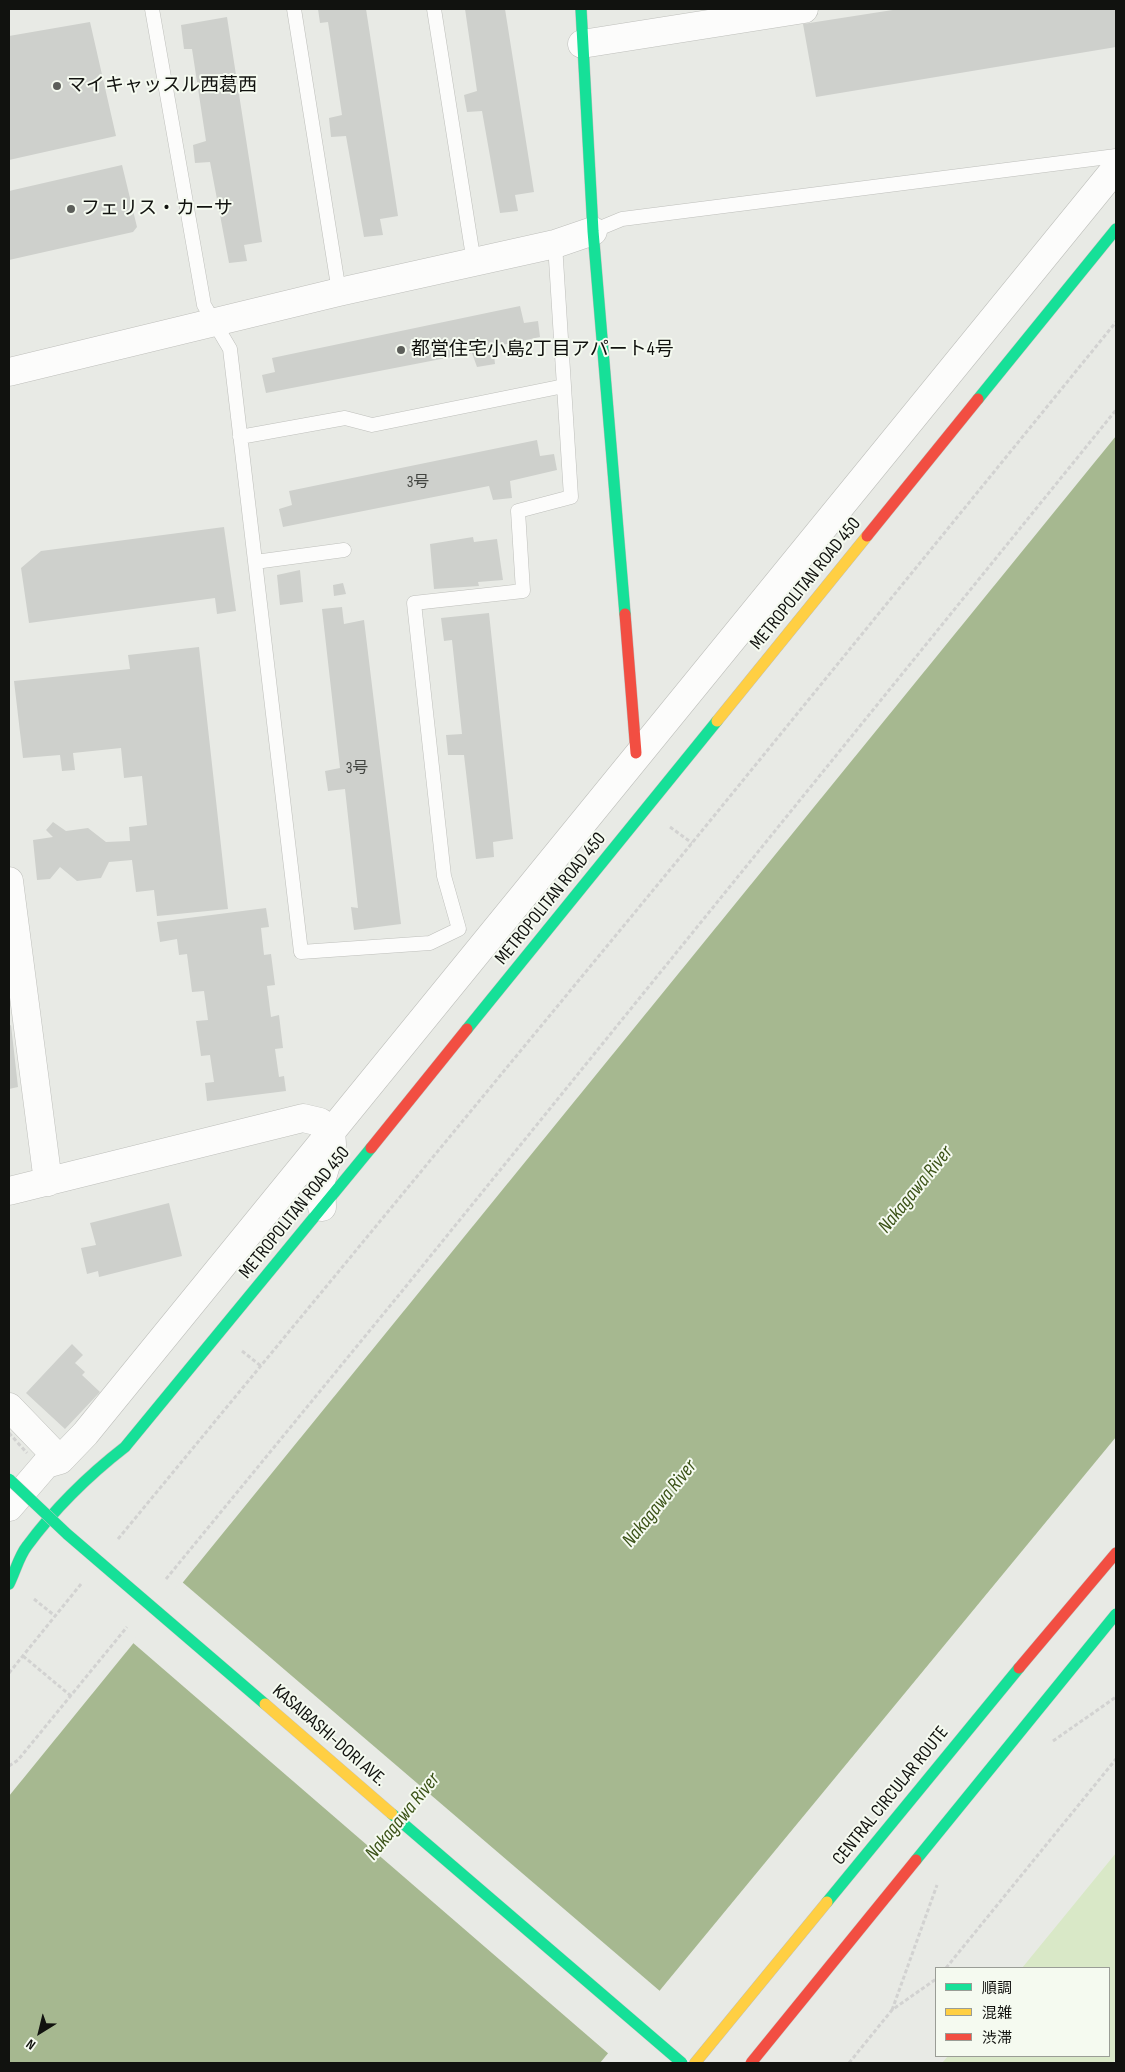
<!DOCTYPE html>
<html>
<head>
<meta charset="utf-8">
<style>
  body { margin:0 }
  #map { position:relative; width:1125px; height:2072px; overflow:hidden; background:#e8eae5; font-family:"Sofia Sans Condensed","Noto Sans JP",sans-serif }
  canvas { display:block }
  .frame { position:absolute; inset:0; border:10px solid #11120f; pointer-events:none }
  .legend { position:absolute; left:935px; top:1967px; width:175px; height:90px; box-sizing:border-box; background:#f5faf0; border:1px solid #9a9d96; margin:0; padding:6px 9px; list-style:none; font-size:15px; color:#11120f }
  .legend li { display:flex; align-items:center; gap:10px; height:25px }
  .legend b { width:25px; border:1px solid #9a9d96 }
  .north { position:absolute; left:15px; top:2007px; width:50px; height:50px; -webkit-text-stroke:4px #f5faf0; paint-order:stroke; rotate:216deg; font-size:14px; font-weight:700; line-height:20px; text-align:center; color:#11120f }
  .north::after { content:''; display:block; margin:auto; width:18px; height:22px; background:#11120f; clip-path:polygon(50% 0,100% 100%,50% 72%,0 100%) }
</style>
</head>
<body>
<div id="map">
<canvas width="1125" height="2072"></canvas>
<div class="frame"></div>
<ul class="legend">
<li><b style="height:6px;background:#16e098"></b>順調</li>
<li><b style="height:6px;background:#ffcf43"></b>混雑</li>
<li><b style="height:6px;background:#f24e42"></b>渋滞</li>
</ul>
<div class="north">N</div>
</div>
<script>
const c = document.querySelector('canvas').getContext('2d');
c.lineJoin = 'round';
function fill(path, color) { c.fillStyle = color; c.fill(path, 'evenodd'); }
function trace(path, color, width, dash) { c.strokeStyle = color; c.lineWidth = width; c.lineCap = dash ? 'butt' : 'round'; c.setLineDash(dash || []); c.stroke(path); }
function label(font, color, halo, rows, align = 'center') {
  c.font = font + ' "Sofia Sans Condensed","Noto Sans JP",sans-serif'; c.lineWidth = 4; c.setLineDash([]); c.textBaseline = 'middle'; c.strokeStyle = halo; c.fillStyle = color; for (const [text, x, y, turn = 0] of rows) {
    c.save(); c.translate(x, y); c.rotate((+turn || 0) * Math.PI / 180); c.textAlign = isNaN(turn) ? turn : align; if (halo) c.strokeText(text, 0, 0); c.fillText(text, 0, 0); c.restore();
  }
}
fill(new Path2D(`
  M 1116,1853 L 1116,2059 L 1113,2063 L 942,2063 L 948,2056 L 1109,2056 L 1109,1968 L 1022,1968 Z`), '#d9e8c7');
fill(new Path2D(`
  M 1116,436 L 1116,1437 L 600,2063 L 9,2063 L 9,1796 Z`), '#a6b890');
fill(new Path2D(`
  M 181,1581 L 661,1992 L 610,2055 L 132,1642 Z`), '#e8eae5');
fill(new Path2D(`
  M 318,9 L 366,9 L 398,216 L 380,219 L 383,235 L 364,237 L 346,136 L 331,137 L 329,118 L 342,115 L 328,22 L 320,23 Z
  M 465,9 L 505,9 L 534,192 L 515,195 L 518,211 L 500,213 L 482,111 L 467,112 L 464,95 L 477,91 Z
  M 899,9 L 1116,9 L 1116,47 L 816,97 L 803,24 Z
  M 227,17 L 262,242 L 244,245 L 247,261 L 229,263 L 210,162 L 195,163 L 193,145 L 206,141 L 192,49 L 184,49 L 181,25 Z
  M 90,22 L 116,136 L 9,160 L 9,36 Z
  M 122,165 L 137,227 L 133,232 L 9,260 L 9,191 Z
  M 520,306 L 524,323 L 538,321 L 540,337 L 493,347 L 495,364 L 477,367 L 472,353 L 266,393 L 262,375 L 275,372 L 272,358 Z
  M 537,440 L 540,456 L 554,454 L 557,470 L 510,481 L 512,498 L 493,500 L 489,486 L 283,527 L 279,509 L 292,505 L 289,491 Z
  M 224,527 L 236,611 L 217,614 L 215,598 L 29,623 L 21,568 L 41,551 Z
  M 473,537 L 474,542 L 497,539 L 503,580 L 478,582 L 479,586 L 434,589 L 430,544 Z
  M 300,570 L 303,602 L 280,605 L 277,575 Z
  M 343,583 L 346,594 L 334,596 L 333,585 Z
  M 342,607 L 344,624 L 364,620 L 401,924 L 354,930 L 351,907 L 358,908 L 345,789 L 328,791 L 325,771 L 340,768 L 322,609 Z
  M 489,613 L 513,839 L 493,842 L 494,857 L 476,859 L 464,755 L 448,755 L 446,735 L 462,734 L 452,640 L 444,641 L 441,618 Z
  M 199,647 L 228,909 L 157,916 L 154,890 L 136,892 L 132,860 L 109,862 L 101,878 L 77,881 L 60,867 L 50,879 L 37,880 L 33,840 L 53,837 L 46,830 L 53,822 L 66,831 L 88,828 L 106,842 L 130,841 L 129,827 L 147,825 L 142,776 L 124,778 L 121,748 L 73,753 L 75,770 L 62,771 L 60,755 L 23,758 L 14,681 L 130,669 L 128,655 Z
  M 266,908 L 269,927 L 261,928 L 264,955 L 271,954 L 275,985 L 267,986 L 271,1017 L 279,1015 L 283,1048 L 275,1049 L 279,1077 L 284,1076 L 286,1091 L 207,1101 L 205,1083 L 214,1082 L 210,1055 L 201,1056 L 196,1021 L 208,1020 L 204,991 L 192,992 L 187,954 L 179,955 L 177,939 L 160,942 L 157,922 Z
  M 11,1025 L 18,1087 L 9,1089 L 9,1026 Z
  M 169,1203 L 182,1256 L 99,1277 L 98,1271 L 87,1274 L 81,1248 L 96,1245 L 90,1223 Z
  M 72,1344 L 83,1355 L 75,1363 L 85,1372 L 82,1375 L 100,1392 L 65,1429 L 26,1393 Z`), '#ced0cc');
const lane = new Path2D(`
  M 152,9 L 204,305 L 230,349 L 301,952 L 430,943 L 459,929 L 444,876 L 414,603 L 523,591 L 518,511 L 571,497 L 555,244
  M 294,9 L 339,292
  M 434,9 L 474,263
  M 593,231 L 622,219 L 1116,156
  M 240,437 L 345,418 L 372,425 L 564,386
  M 255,562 L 344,550`);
const street = new Path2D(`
  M 582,44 L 804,9
  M 9,372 L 339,292 L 555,244 L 593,231
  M 9,881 L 48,1182
  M 9,1191 L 303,1118 L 320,1122 L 331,1130 L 332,1145 L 321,1181 L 322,1207
  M 9,1407 L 60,1460
  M 9,1507 L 46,1464 L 60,1460 L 85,1434 C 428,1011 771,588 1116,168`);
const fast = new Path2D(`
  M 581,9 L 593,231 L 625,614
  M 978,399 L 1116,229
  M 467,1029 L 717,721
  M 9,1584 C 15,1572 19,1556 27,1546 C 55,1508 89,1475 125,1447 L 371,1148
  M 827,1902 L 1019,1668`);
const slow = new Path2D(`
  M 717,721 L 867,536
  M 695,2063 L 827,1902`);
const jam = new Path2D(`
  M 867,536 L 978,399
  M 625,614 L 636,753
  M 371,1148 L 467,1029
  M 1019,1668 L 1116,1553`);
trace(lane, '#bebfbb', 15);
trace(street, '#bebfbb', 29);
trace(fast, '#bebfbb', 12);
trace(slow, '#bebfbb', 12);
trace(jam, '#bebfbb', 12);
trace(new Path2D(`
  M 670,827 L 692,843
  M 242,1351 L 261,1366
  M 118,1539 L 692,843 L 1116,322
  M 166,1579 L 403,1290 L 1116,410
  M 34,1599 L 55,1616
  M 23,1656 L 71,1696
  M 9,1673 L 81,1584
  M 1053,1741 L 1116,1697
  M 9,1766 L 18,1760 L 127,1627
  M 946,1968 L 1116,1759
  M 892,2010 L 937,1885
  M 849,2063 L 892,2010 L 936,1979`), '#d2d2d1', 3, [4, 2.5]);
trace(lane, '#fcfcfb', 14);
trace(street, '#fcfcfb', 28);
trace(fast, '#16e098', 11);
trace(slow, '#ffcf43', 11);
trace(jam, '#f24e42', 11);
const fastBridge = new Path2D(`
  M 9,1479 L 67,1534 L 265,1704
  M 392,1814 L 682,2063
  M 916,1860 L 1116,1614`);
const slowBridge = new Path2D(`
  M 265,1704 L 392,1814`);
const jamBridge = new Path2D(`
  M 751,2063 L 916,1860`);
trace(fastBridge, '#c7c8c5', 12, []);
trace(slowBridge, '#c7c8c5', 12, []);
trace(jamBridge, '#c7c8c5', 12, []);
trace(new Path2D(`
  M 9,1433 L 27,1453`), '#d2d2d1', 3, [4, 2.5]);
trace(fastBridge, '#16e098', 11);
trace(slowBridge, '#ffcf43', 11);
trace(jamBridge, '#f24e42', 11);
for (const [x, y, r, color] of [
  [57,86,5,"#5c5e5a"],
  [71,209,5,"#5c5e5a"],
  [401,350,5,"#5c5e5a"]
]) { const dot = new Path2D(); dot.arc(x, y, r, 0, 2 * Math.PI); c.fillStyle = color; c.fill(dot); trace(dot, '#f5faf0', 2); }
label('16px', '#424440', null, [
  ["3号",418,483],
  ["3号",357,769]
]);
label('19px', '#11120f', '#f5faf0', [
  ["マイキャッスル西葛西",67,86],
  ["フェリス・カーサ",81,209],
  ["都営住宅小島2丁目アパート4号",411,350]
], 'left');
label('19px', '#11120f', '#f5faf0', [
  ["METROPOLITAN ROAD 450",806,584,-51],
  ["METROPOLITAN ROAD 450",551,899,-51],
  ["METROPOLITAN ROAD 450",295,1213,-51],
  ["KASAIBASHI-DORI AVE.",329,1736,41],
  ["CENTRAL CIRCULAR ROUTE",891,1796,-51]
]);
label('italic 20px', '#3c5318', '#f5faf0', [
  ["Nakagawa River",916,1190,-51],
  ["Nakagawa River",660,1504,-51],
  ["Nakagawa River",403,1817,-51]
]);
</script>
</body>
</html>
